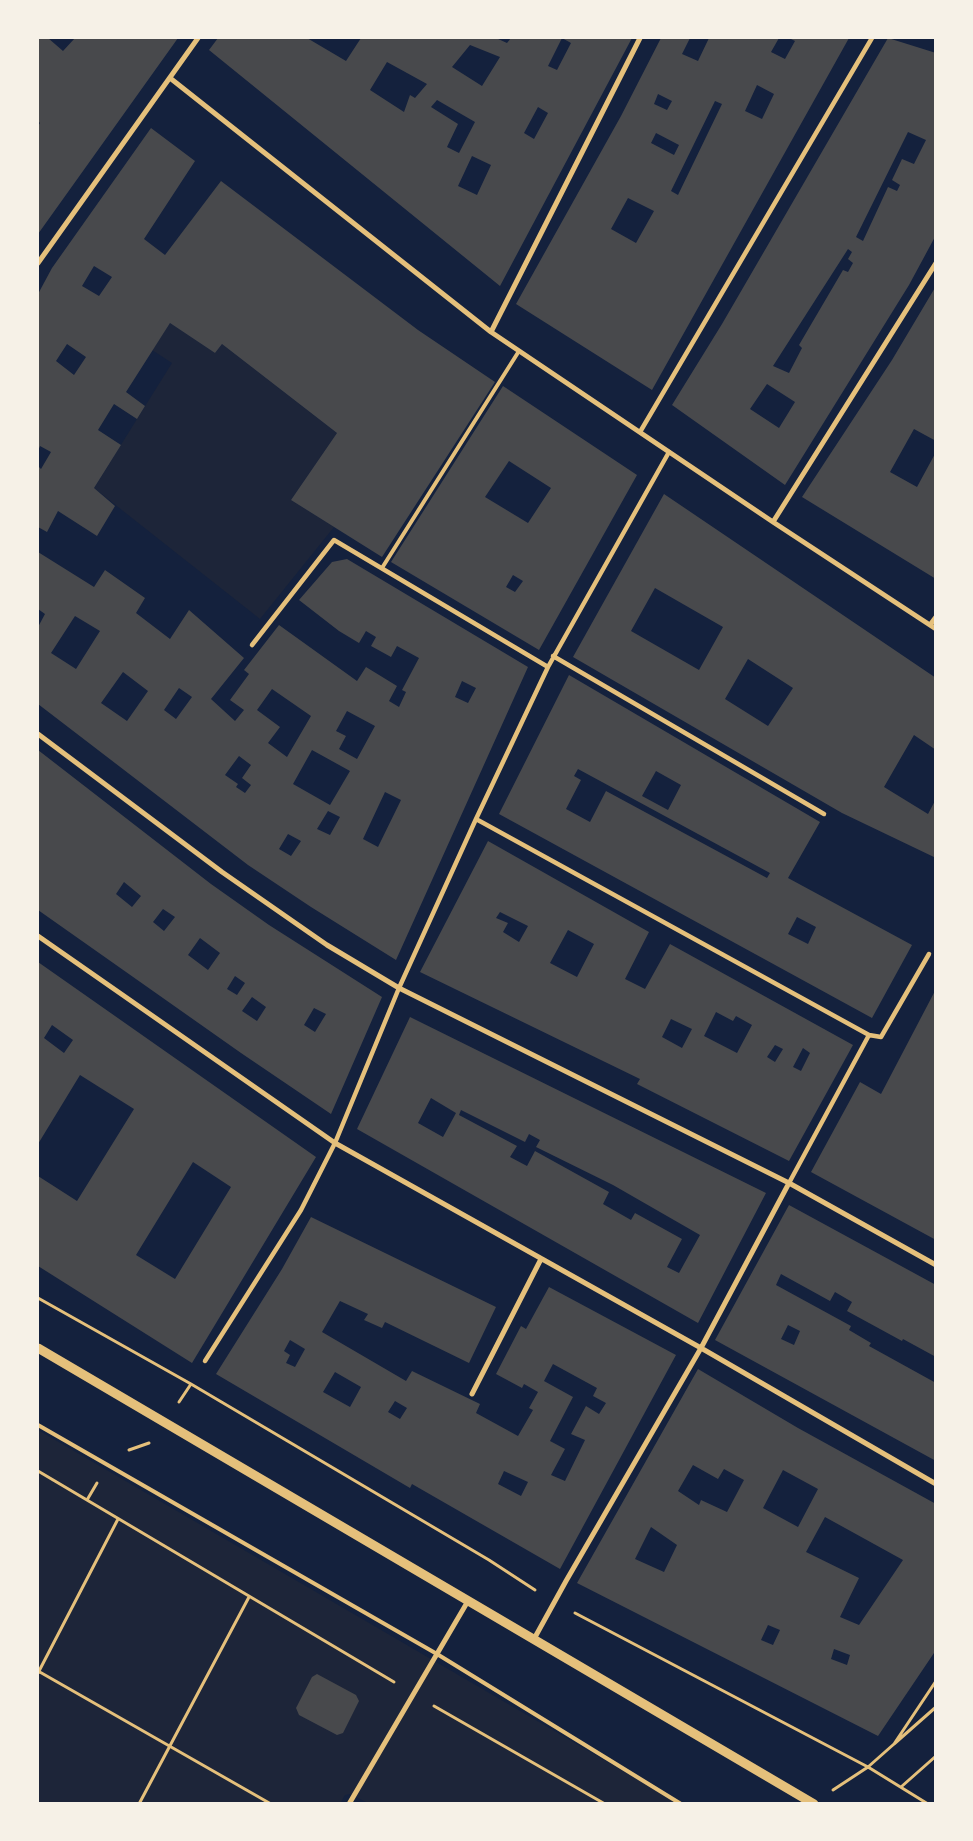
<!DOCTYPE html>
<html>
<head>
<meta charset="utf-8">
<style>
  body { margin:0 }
  #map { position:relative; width:973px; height:1841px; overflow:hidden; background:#14213d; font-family:Roboto,sans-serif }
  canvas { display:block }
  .frame { position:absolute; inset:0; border:39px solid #f6f1e7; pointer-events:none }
</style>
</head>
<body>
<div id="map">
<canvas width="973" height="1841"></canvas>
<div class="frame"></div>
</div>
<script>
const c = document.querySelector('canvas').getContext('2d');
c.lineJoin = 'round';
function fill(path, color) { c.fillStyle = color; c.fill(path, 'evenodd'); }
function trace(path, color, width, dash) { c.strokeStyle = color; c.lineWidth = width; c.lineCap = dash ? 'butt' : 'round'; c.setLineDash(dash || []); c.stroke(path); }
fill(new Path2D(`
  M 170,323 L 215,353 L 222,344 L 337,433 L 291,500 L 334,527 L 260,619 L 94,488 L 172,363 L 152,350 Z
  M 38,1430 L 678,1803 L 370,1804 L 350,1794 L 345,1795 L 340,1804 L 38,1803 Z`), '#1d2539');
fill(new Path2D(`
  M 38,38 L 48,38 L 63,51 L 75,38 L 178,38 L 38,234 L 38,126 L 40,123 L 38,121 Z
  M 218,38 L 307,38 L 346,61 L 361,38 L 496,38 L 507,43 L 511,38 L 632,38 L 500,286 L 209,50 ZM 562,38 L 571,43 L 557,70 L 548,66 ZM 470,45 L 500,57 L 482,86 L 452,67 ZM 387,62 L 427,84 L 415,98 L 410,95 L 404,112 L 370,90 ZM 437,100 L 475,122 L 459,153 L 447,147 L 458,124 L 431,107 ZM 538,107 L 548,113 L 534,139 L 524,133 ZM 472,156 L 491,165 L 477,195 L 458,186 Z
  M 661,38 L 690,38 L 682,54 L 698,61 L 709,38 L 779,38 L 771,52 L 785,59 L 795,41 L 789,38 L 849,38 L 652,390 L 516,304 L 621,116 ZM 757,85 L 774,94 L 762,119 L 745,111 ZM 658,94 L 672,101 L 667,110 L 654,104 ZM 715,101 L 722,104 L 678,195 L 671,191 ZM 656,133 L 679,145 L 674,155 L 651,143 ZM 628,198 L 654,211 L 636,243 L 611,229 Z
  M 888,38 L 936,53 L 936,235 L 909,285 L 785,485 L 672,405 L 722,324 ZM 908,132 L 926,140 L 914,164 L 902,159 L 892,180 L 900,185 L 897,191 L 888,187 L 863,241 L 856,237 ZM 848,249 L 852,252 L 848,259 L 853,263 L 848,272 L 843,270 L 799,345 L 802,348 L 789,373 L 773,366 ZM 767,384 L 795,402 L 779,428 L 750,409 Z
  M 151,128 L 195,161 L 144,239 L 165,255 L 221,181 L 418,330 L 495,382 L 382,557 L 291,500 L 337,433 L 222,344 L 215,353 L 170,323 L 126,392 L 145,406 L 137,419 L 114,404 L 98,430 L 121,445 L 94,488 L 115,506 L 97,536 L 58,511 L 47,532 L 38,527 L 38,466 L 41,469 L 51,452 L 40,446 L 38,451 L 38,294 L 52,268 ZM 94,266 L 112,277 L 99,296 L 82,286 ZM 67,344 L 86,357 L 74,375 L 56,361 Z
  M 936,286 L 936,441 L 914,429 L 890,472 L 917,487 L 936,452 L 936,579 L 802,497 L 892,360 Z
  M 503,386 L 637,475 L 539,650 L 391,562 ZM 509,461 L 551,488 L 528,523 L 485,497 ZM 513,575 L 523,581 L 515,592 L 506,587 Z
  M 664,494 L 936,678 L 936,750 L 914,735 L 884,787 L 928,814 L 936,799 L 936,858 L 842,813 L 573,657 ZM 655,588 L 723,627 L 699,670 L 631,631 ZM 748,659 L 793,688 L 768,726 L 725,699 Z
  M 38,552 L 94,587 L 105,570 L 145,598 L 136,613 L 170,639 L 189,610 L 244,658 L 211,699 L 235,721 L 244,710 L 230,700 L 249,674 L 244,670 L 279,625 L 357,681 L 366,667 L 397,686 L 389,701 L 399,707 L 406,692 L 402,690 L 419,658 L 397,646 L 391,657 L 371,646 L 376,637 L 366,631 L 359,643 L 339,631 L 299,600 L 332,562 L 347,559 L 528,667 L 396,960 L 311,907 L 248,865 L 38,704 L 38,627 L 45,614 L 38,609 ZM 75,616 L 100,631 L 76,669 L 51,653 ZM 123,672 L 148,691 L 127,721 L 101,703 ZM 462,681 L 476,688 L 468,703 L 455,697 ZM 179,688 L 192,697 L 176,719 L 164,710 ZM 272,689 L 311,716 L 287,757 L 268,743 L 280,727 L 257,710 ZM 347,711 L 375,726 L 357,759 L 339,749 L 346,736 L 336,731 ZM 312,750 L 350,771 L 330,805 L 293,784 ZM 239,756 L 251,765 L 242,778 L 251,785 L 245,793 L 236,787 L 238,784 L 225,775 ZM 385,792 L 401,800 L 378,847 L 363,839 ZM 328,811 L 340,817 L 330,835 L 317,829 ZM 288,834 L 301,841 L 291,856 L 279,849 Z
  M 569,675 L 820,822 L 788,878 L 912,945 L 872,1018 L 499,814 ZM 578,769 L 770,873 L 767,878 L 606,791 L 590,822 L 566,809 L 581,780 L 574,776 ZM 656,771 L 681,785 L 668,810 L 642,796 ZM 797,917 L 816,927 L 808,944 L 788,934 Z
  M 38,750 L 211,884 L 269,925 L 382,997 L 331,1114 L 241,1053 L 38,910 L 38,808 L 39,806 L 38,804 ZM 124,882 L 141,896 L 132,907 L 116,894 ZM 163,909 L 175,917 L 164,931 L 153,922 ZM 200,938 L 220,953 L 208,970 L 188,955 ZM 235,976 L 245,983 L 237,995 L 227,989 ZM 252,997 L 266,1007 L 257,1021 L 242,1011 ZM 314,1008 L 326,1014 L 315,1032 L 304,1025 Z
  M 488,841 L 649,932 L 625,979 L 645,989 L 670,944 L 853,1045 L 789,1161 L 637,1084 L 640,1079 L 420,972 ZM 500,912 L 528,926 L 519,942 L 503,932 L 508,923 L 496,918 ZM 568,930 L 594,944 L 577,977 L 550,963 ZM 716,1012 L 733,1021 L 736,1016 L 752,1025 L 737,1053 L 704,1036 ZM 671,1019 L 692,1029 L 682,1048 L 662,1037 ZM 775,1045 L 783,1049 L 775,1062 L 767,1057 ZM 803,1048 L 810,1053 L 801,1071 L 793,1067 Z
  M 38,962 L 316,1157 L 192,1363 L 38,1266 L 38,1176 L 77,1201 L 134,1109 L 80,1075 L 38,1144 ZM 52,1025 L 73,1040 L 64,1053 L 44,1038 ZM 193,1162 L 231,1187 L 175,1279 L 136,1255 Z
  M 936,989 L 936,1240 L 811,1172 L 860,1082 L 881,1094 Z
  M 410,1017 L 766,1193 L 698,1323 L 357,1129 ZM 431,1098 L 456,1113 L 443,1137 L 418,1123 ZM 461,1110 L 525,1142 L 529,1134 L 540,1140 L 536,1147 L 613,1185 L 700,1235 L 679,1273 L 667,1267 L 682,1239 L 635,1213 L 631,1220 L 603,1204 L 609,1192 L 535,1151 L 527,1166 L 510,1157 L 517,1146 L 459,1115 Z
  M 789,1205 L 936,1285 L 936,1357 L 903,1339 L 902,1341 L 847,1311 L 852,1302 L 835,1292 L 830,1301 L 781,1274 L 776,1285 L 851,1326 L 849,1330 L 871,1343 L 869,1346 L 936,1383 L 936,1461 L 715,1340 ZM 788,1325 L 800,1331 L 794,1345 L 781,1339 Z
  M 311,1217 L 496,1307 L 469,1363 L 385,1322 L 382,1328 L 364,1320 L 368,1314 L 340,1301 L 322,1332 L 406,1381 L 412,1371 L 480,1404 L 476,1413 L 518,1436 L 533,1410 L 529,1408 L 538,1392 L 524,1384 L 522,1388 L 496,1374 L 521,1326 L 526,1329 L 549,1287 L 676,1355 L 560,1569 L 412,1484 L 410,1488 L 216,1374 L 282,1269 ZM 290,1340 L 305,1349 L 295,1367 L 286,1363 L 290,1355 L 284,1351 ZM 553,1364 L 597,1388 L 593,1396 L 606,1403 L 599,1414 L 586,1406 L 571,1434 L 585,1440 L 565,1481 L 551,1475 L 565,1449 L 550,1441 L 573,1397 L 544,1381 ZM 335,1372 L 361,1387 L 350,1407 L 323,1392 ZM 395,1401 L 407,1408 L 400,1419 L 388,1412 ZM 504,1471 L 528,1482 L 521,1496 L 498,1484 Z
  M 698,1369 L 798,1428 L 936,1504 L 936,1650 L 878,1736 L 577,1583 ZM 693,1465 L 718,1479 L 724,1469 L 744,1480 L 727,1512 L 701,1500 L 699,1505 L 678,1491 ZM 783,1470 L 818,1489 L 798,1527 L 763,1508 ZM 825,1517 L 903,1560 L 859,1625 L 840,1617 L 859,1578 L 806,1552 ZM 651,1527 L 677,1545 L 664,1572 L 635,1559 ZM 768,1625 L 780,1630 L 773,1645 L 761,1640 ZM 834,1649 L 850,1655 L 847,1665 L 831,1659 Z
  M 317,1674 L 356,1695 L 359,1701 L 343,1733 L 337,1735 L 299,1715 L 296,1708 L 312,1677 Z`), '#48494c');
trace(new Path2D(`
  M 38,1298 L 191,1384 L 489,1560 L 535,1590
  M 179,1402 L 191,1384
  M 129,1450 L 149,1443
  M 38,1471 L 394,1682
  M 87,1500 L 97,1483
  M 575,1613 L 868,1767 L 928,1804
  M 38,1671 L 271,1804
  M 38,1673 L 118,1519
  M 936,1681 L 894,1744 L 936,1707
  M 434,1706 L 605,1804
  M 901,1787 L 936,1756
  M 833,1790 L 868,1767 L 894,1744
  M 139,1804 L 249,1597`), '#e5c07b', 3);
trace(new Path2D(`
  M 382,568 L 519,351
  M 38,1425 L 437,1654 L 681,1804`), '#e5c07b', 4);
trace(new Path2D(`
  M 640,432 L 872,38
  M 252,645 L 334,540 L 548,667
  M 553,656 L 824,814
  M 476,819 L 869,1035 L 881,1037 L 929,954
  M 789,1183 L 869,1035
  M 205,1361 L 301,1210 L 335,1143 L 399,988 L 476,819 L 548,667 L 669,452`), '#e5c07b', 4.5);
trace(new Path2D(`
  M 170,78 L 491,332 L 773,522 L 936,629
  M 38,263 L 198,38
  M 491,332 L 640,38
  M 773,522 L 936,263
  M 930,625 L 936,617
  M 38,734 L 222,872 L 327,945 L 399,988 L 789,1183 L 936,1265
  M 38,936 L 335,1143 L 701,1348 L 936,1484
  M 472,1394 L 541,1259
  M 534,1639 L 566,1581 L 701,1348 L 789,1183
  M 349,1804 L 468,1601`), '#e5c07b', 5);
trace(new Path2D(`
  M 38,1348 L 814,1804`), '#e5c07b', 9);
</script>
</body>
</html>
